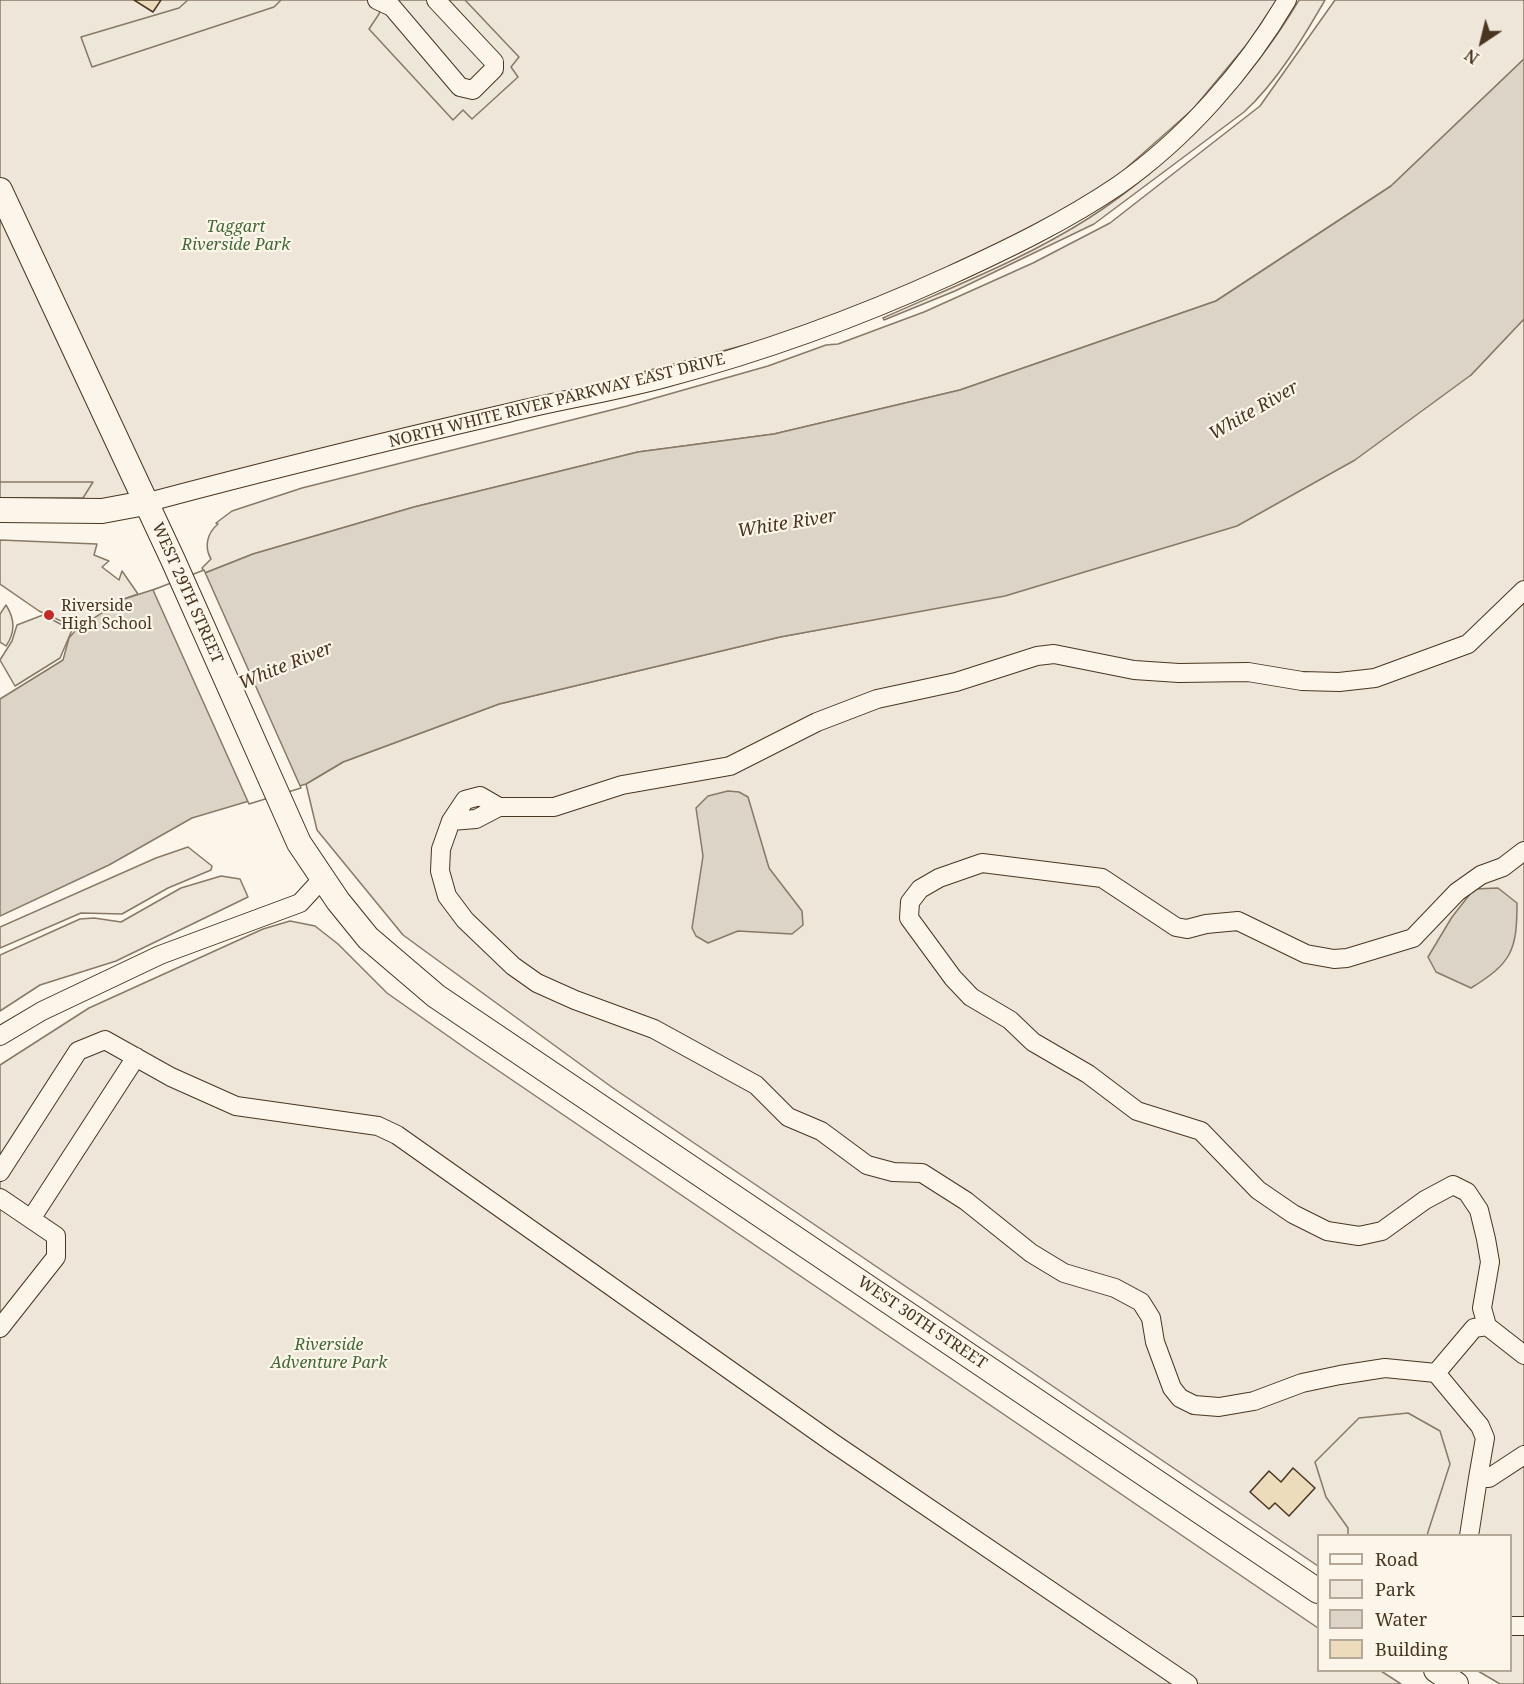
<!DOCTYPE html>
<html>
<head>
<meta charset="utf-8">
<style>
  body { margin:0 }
  #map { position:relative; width:1524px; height:1684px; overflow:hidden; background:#fbf6e9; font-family:"Noto Serif",serif }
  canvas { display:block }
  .legend { position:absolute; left:1317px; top:1534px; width:195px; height:138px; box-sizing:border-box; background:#fbf6e9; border:2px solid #b4a999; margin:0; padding:8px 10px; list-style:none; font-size:18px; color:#4a3520 }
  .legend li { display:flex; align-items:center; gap:12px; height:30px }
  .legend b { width:30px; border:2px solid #b4a999 }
  .north { position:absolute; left:1452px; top:12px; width:60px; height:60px; -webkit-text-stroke:4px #fbf6e9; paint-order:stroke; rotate:215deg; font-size:16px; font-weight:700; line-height:24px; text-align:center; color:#4a3520 }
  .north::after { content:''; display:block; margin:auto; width:21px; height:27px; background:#4a3520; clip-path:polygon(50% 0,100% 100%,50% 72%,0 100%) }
</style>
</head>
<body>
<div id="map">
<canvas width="1524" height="1684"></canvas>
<ul class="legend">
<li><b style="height:8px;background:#fbf6e9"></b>Road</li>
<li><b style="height:16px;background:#ede6d9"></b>Park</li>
<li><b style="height:16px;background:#dcd4c6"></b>Water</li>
<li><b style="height:16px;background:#ecdcbc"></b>Building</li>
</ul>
<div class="north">N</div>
</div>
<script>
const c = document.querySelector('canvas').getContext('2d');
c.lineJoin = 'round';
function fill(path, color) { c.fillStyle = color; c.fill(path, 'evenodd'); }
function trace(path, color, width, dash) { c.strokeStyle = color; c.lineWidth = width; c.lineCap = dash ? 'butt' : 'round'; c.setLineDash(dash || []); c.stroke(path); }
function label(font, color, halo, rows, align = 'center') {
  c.font = font + ' "Noto Serif",serif'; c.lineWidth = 4.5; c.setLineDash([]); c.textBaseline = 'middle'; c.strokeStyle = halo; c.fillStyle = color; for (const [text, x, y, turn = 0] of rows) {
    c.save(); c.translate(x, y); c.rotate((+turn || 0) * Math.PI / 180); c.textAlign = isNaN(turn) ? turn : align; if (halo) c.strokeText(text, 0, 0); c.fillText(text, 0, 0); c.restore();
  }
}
const green = new Path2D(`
  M 0,0 L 1277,0 L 1248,43 L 1193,109 L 1123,171 L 1090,195 L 1031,232 L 893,294 L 783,335 L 145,503 L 0,502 Z
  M 1299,0 L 1325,0 C 1303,38 1277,82 1244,112 L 1094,224 L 955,291 L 884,320 L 883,318 C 952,287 1025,259 1089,218 C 1170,166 1250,83 1299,0 Z
  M 1335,0 L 1524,0 L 1524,59 L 1391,186 L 1216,301 L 960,390 L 774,434 L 638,452 L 414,507 L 253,554 L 205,573 L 202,568 L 211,559 C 204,547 207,533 218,524 L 216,523 L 232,511 L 302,488 L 627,406 L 768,366 L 826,345 L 838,344 L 924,312 L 1033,263 L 1110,223 L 1260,106 Z
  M 1524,319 L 1524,1684 L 1500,1684 L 1478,1671 L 1510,1670 L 1510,1536 L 1318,1536 L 1318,1566 L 613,1088 L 403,935 L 317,830 L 306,784 L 343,762 L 499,704 L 780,637 L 1005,595 L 1471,375 Z
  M 0,540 L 97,544 L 94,555 L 109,561 L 102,567 L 119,580 L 122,571 L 138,594 L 121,600 L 75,631 L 70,625 L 39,611 L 0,584 Z
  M 6,605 C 15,619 16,632 6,646 L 0,642 L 0,614 Z
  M 188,847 L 212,866 L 211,870 L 168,888 L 122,914 L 81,913 L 0,948 L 0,927 L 156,858 Z
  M 221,876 L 240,879 L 248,897 L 116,961 L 40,985 L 0,1011 L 0,955 L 80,919 L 94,918 L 121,922 L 181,888 Z
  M 290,921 L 315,926 L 338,944 L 387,993 L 465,1048 L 1318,1628 L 1318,1670 L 1381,1671 L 1401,1684 L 0,1684 L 0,1065 L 89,1008 L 263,929 Z`);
fill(green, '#ede6d9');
trace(green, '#887966', 1.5);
const parking = new Path2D(`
  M 188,0 L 281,0 L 274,7 L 92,67 L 81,37 L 179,8 Z
  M 384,0 L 465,0 L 519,57 L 511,67 L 518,77 L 472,119 L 463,110 L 453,120 L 369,29 L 379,14 Z
  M 0,482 L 93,482 L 83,498 L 0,498 Z
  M 43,615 L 72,630 L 60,658 L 15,686 L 0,660 L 12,641 L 17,625 Z
  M 1408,1413 L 1440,1431 L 1450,1464 L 1427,1535 L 1348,1535 L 1348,1528 L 1326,1497 L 1315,1462 L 1359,1418 Z`);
fill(parking, '#ede7d9');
trace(parking, '#887966', 1.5);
const water = new Path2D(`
  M 1524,59 L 1524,319 L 1471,375 L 1355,460 L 1237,526 L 1005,596 L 780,637 L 499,704 L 343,762 L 306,784 L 192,818 L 109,865 L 0,916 L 0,699 L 63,660 L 69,638 L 75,631 L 121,600 L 205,573 L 253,554 L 414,507 L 638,452 L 774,434 L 960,390 L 1216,301 L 1391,186 Z
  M 728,791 L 739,792 L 748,797 L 769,868 L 802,911 L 803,925 L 792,934 L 738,931 L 708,943 L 696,936 L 692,928 L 703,856 L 696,808 L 708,796 Z
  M 1498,888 L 1517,903 C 1517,950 1512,963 1471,988 L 1436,972 L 1428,957 L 1452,917 L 1474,889 Z`);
fill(water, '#dcd4c6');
trace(water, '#887966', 1.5);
const pier = new Path2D(`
  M 204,570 L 301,788 L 249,804 L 153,590 Z`);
fill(pier, '#fbf6e9');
trace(pier, '#887966', 1.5);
const building = new Path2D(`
  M 134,0 L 161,0 L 153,12 Z
  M 1293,1468 L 1315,1488 L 1289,1516 L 1275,1503 L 1269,1509 L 1250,1492 L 1269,1471 L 1281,1482 Z`);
fill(building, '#ecdcbc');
trace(building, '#4a3520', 1.5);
const minor = new Path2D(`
  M 377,0 L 392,7 L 460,87 L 473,90 L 494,69 L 494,62 L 436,0
  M 145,503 C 265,471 387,441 508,413 C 560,400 613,392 665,378 C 763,352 857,318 949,276 C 1008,249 1066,221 1119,185 C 1186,138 1246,70 1287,0
  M 451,821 L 476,819 L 499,807
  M 0,1036 L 42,1011 L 160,955 L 300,903 L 323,878
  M 0,1172 L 78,1051 L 105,1040 L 171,1077 L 236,1106 L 378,1126 L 397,1135 L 833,1443 L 1188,1684
  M 0,1198 L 56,1236 L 56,1257 L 0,1328
  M 31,1219 L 136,1057
  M 1487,1326 L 1482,1308 L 1490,1262 L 1486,1239 L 1479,1210 L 1467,1192 L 1453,1185 L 1425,1200 L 1382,1231 L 1359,1236 L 1327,1231 L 1293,1214 L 1258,1190 L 1201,1131 L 1137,1111 L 1088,1074 L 1033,1042 L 1010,1020 L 971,997 L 953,978 L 909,918 L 910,902 L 920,889 L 939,878 L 982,863 L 1102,878 L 1176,927 L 1187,929 L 1206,924 L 1238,921 L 1306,954 L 1334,959 L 1347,958 L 1413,938 L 1457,892 L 1481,875 L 1503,867 L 1524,851
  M 1436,1373 L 1385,1368 L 1340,1375 L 1302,1383 L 1254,1401 L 1219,1407 L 1194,1405 L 1180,1398 L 1172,1388 L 1155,1342 L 1151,1318 L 1141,1302 L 1115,1288 L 1064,1273 L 1031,1253 L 966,1201 L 922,1173 L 893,1172 L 867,1165 L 821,1131 L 788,1117 L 756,1085 L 654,1029 L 575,1000 L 537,983 L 513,966 L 465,920 L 447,896 L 440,871 L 441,849 L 451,821 L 465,800 L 480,796 L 499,807 L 554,807 L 622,785 L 730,766 L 817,722 L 877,699 L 956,682 L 1037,656 L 1054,654 L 1134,670 L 1179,673 L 1248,672 L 1302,681 L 1339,682 L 1375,678 L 1468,644 L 1524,590
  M 1478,1478 L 1485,1438 L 1480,1426 L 1436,1373 L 1474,1328 L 1487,1326 L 1524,1355
  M 1469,1536 L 1478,1478 L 1489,1478 L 1524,1455
  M 1510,1626 L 1524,1626`);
const major = new Path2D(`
  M 0,190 L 173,560 L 299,843 L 338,901 L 368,938 L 436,996 L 1318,1591
  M 0,510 L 102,511 L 145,503
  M 1436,1670 L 1456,1684`);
trace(minor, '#4a3520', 20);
trace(major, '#4a3520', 26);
trace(minor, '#fbf6e9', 18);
trace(major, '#fbf6e9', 24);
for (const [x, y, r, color] of [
  [49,615,6,"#c62828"]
]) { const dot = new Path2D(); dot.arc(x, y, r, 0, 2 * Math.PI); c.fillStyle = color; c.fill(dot); trace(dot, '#fbf6e9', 2); }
label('italic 16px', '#436837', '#fbf6e9', [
  ["Taggart",236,227],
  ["Riverside Park",236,245],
  ["Riverside",329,1345],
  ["Adventure Park",329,1363]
]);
label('16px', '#4a3520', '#fbf6e9', [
  ["NORTH WHITE RIVER PARKWAY EAST DRIVE",557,401,-14],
  ["WEST 29TH STREET",187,593,66],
  ["WEST 30TH STREET",922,1323,34]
]);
label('16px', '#4a3520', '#fbf6e9', [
  ["Riverside",61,606],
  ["High School",61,624]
], 'left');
label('italic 18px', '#4a3520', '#fbf6e9', [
  ["White River",1254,411,-30],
  ["White River",787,524,-9],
  ["White River",286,666,-22]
]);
</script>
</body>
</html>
